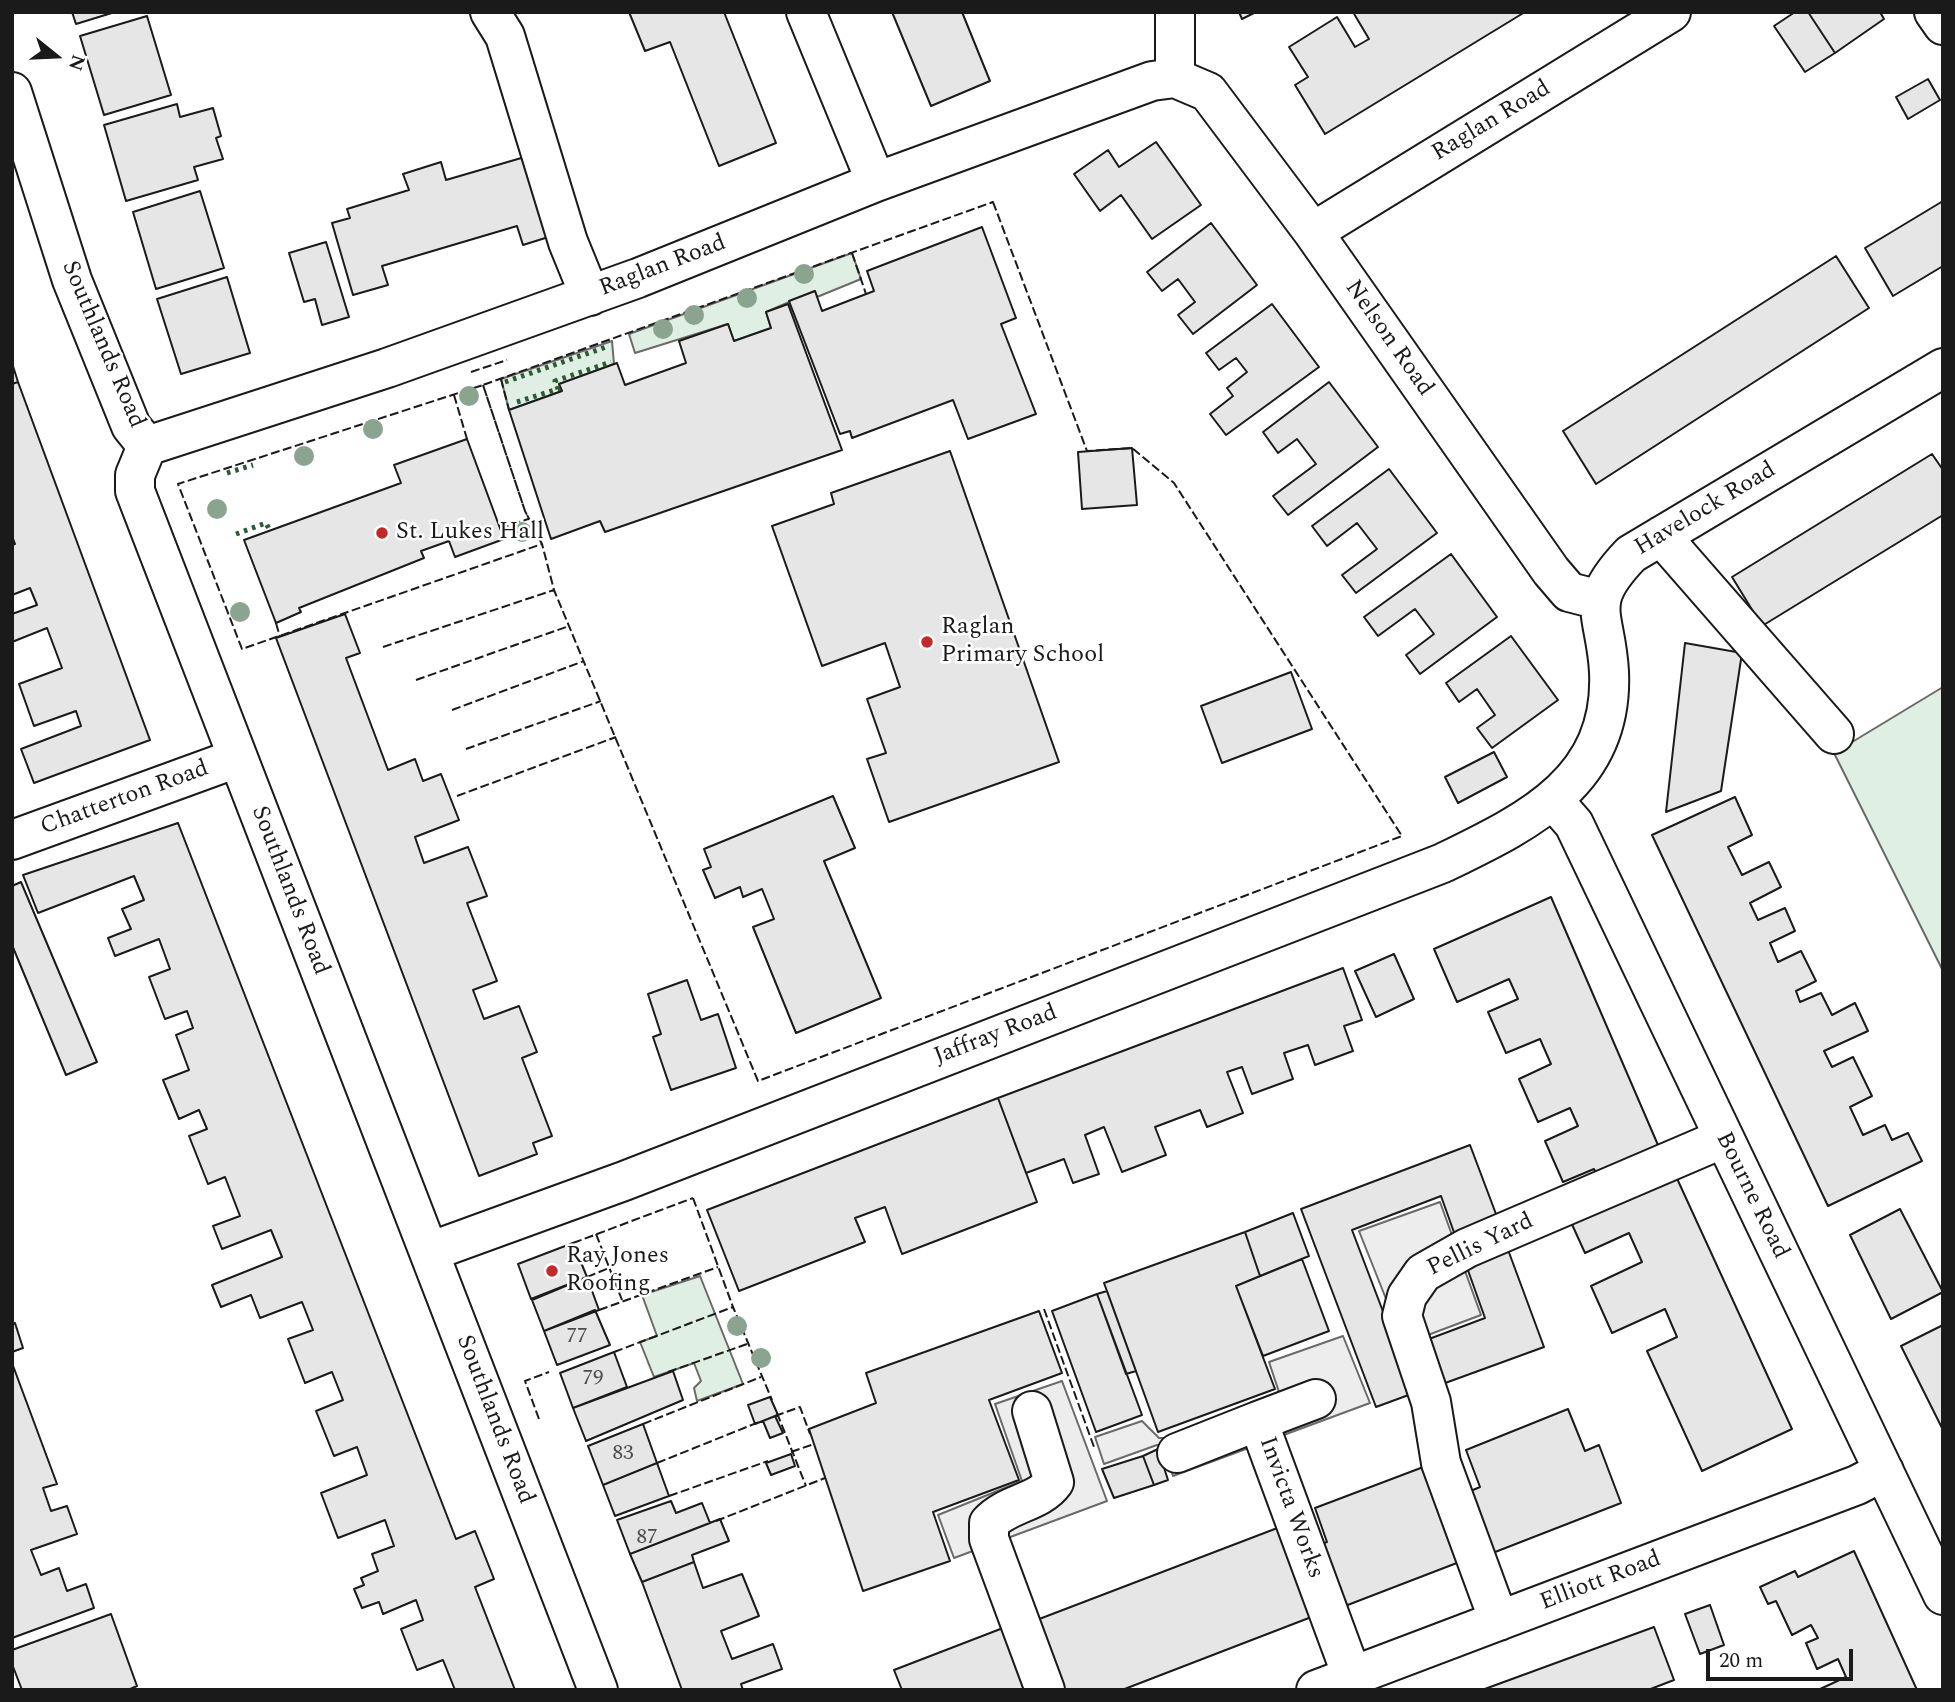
<!DOCTYPE html>
<html>
<head>
<meta charset="utf-8">
<style>
  body { margin:0 }
  #map { position:relative; width:1955px; height:1702px; overflow:hidden; background:#fff; font-family:Spectral,serif }
  canvas { display:block }
  .frame { position:absolute; inset:0; border:14px solid #1a1a1a; pointer-events:none }
  .north { position:absolute; left:21px; top:21px; width:70px; height:70px; -webkit-text-stroke:5px #fff; paint-order:stroke; rotate:108deg; font-size:19px; font-weight:700; line-height:28px; text-align:center; color:#1a1a1a }
  .north::after { content:''; display:block; margin:auto; width:24px; height:32px; background:#1a1a1a; clip-path:polygon(50% 0,100% 100%,50% 72%,0 100%) }
  .scale { position:absolute; left:1706px; top:1649px; width:147px; height:32px; box-sizing:border-box; border:4px solid #1a1a1a; border-top:0; padding-left:9px; font-size:21px; line-height:24px; white-space:nowrap; color:#1a1a1a; -webkit-text-stroke:5px #fff; paint-order:stroke }
</style>
</head>
<body>
<div id="map">
<canvas width="1955" height="1702"></canvas>
<div class="frame"></div>
<div class="north">N</div>
<div class="scale">20 m</div>
</div>
<script>
const c = document.querySelector('canvas').getContext('2d');
c.lineJoin = 'round';
function fill(path, color) { c.fillStyle = color; c.fill(path, 'evenodd'); }
function trace(path, color, width, dash) { c.strokeStyle = color; c.lineWidth = width; c.lineCap = dash ? 'butt' : 'round'; c.setLineDash(dash || []); c.stroke(path); }
function label(font, color, halo, rows, align = 'center') {
  c.font = font + ' Spectral,serif'; c.lineWidth = 5; c.setLineDash([]); c.textBaseline = 'middle'; c.strokeStyle = halo; c.fillStyle = color; for (const [text, x, y, turn = 0] of rows) {
    c.save(); c.translate(x, y); c.rotate((+turn || 0) * Math.PI / 180); c.textAlign = isNaN(turn) ? turn : align; if (halo) c.strokeText(text, 0, 0); c.fillText(text, 0, 0); c.restore();
  }
}
const green = new Path2D(`
  M 852,253 L 861,279 L 817,297 L 815,291 L 766,312 L 771,328 L 734,341 L 728,324 L 635,353 L 629,334 Z
  M 612,341 L 614,364 L 560,384 L 562,391 L 509,410 L 501,379 Z
  M 1943,687 L 1943,971 L 1834,753 Z
  M 700,1276 L 743,1384 L 697,1401 L 694,1388 L 701,1381 L 694,1363 L 654,1377 L 640,1342 L 657,1336 L 642,1295 Z`);
fill(green, '#e0efe3');
trace(green, '#6a6a6a', 2);
const parking = new Path2D(`
  M 1440,1202 L 1481,1315 L 1404,1344 L 1359,1231 Z
  M 1343,1336 L 1370,1403 L 1173,1476 L 1163,1447 L 1157,1445 L 1104,1464 L 1095,1437 L 1142,1421 L 1159,1438 L 1167,1438 L 1279,1392 L 1269,1362 Z
  M 1062,1381 L 1107,1501 L 954,1558 L 938,1515 L 1022,1481 L 995,1404 Z`);
fill(parking, '#ededed');
trace(parking, '#6a6a6a', 2);
const building = new Path2D(`
  M 72,12 L 115,12 L 76,24 Z
  M 629,12 L 724,12 L 776,143 L 719,166 L 670,42 L 645,51 Z
  M 892,12 L 962,12 L 990,81 L 931,106 Z
  M 1239,12 L 1256,12 L 1242,19 Z
  M 1353,12 L 1525,12 L 1325,134 L 1295,85 L 1308,77 L 1289,47 L 1337,17 L 1355,47 L 1369,39 Z
  M 1795,12 L 1808,12 L 1835,53 L 1805,72 L 1774,26 Z
  M 1808,12 L 1880,12 L 1884,19 L 1835,53 Z
  M 147,16 L 171,95 L 104,115 L 80,36 Z
  M 1928,79 L 1940,100 L 1908,119 L 1896,97 Z
  M 177,104 L 180,117 L 213,108 L 221,136 L 216,138 L 223,159 L 194,167 L 198,180 L 126,201 L 104,125 Z
  M 1156,142 L 1201,205 L 1152,239 L 1121,195 L 1100,211 L 1074,174 L 1108,150 L 1119,167 Z
  M 535,154 L 558,234 L 523,245 L 517,226 L 382,266 L 388,285 L 353,295 L 332,223 L 350,218 L 347,209 L 409,190 L 403,174 L 441,162 L 446,180 Z
  M 200,191 L 224,268 L 156,289 L 133,212 Z
  M 1943,201 L 1943,266 L 1893,296 L 1865,248 Z
  M 1211,223 L 1257,285 L 1193,334 L 1178,315 L 1195,302 L 1178,279 L 1162,291 L 1147,272 Z
  M 982,227 L 1016,318 L 1001,324 L 1036,414 L 968,439 L 953,400 L 852,438 L 850,431 L 840,434 L 789,301 L 815,291 L 822,311 L 874,291 L 867,271 Z
  M 326,242 L 349,317 L 322,325 L 315,299 L 304,302 L 289,253 Z
  M 1836,256 L 1869,308 L 1596,484 L 1563,431 Z
  M 227,277 L 250,353 L 181,374 L 157,299 Z
  M 788,304 L 842,450 L 605,532 L 600,521 L 551,539 L 509,410 L 562,391 L 559,384 L 617,363 L 625,385 L 686,363 L 679,341 L 728,324 L 734,341 L 771,328 L 766,312 Z
  M 1272,304 L 1319,367 L 1226,435 L 1210,414 L 1233,396 L 1227,388 L 1247,372 L 1236,358 L 1219,370 L 1206,353 Z
  M 12,363 L 18,382 L 12,384 Z
  M 18,382 L 150,740 L 34,783 L 21,749 L 81,726 L 76,711 L 34,726 L 19,684 L 62,668 L 47,628 L 12,642 L 12,614 L 37,605 L 30,588 L 12,595 L 12,545 L 15,544 L 12,536 L 12,384 Z
  M 1329,382 L 1378,447 L 1288,515 L 1273,496 L 1316,464 L 1297,439 L 1278,453 L 1263,432 Z
  M 467,439 L 504,539 L 455,557 L 449,541 L 421,551 L 424,558 L 299,608 L 301,612 L 276,623 L 244,540 L 401,483 L 394,465 Z
  M 1132,448 L 1137,505 L 1082,509 L 1078,452 Z
  M 950,451 L 1059,762 L 889,822 L 867,759 L 886,753 L 867,699 L 900,687 L 885,643 L 822,666 L 772,526 L 834,504 L 831,493 Z
  M 1932,454 L 1943,470 L 1943,515 L 1762,626 L 1732,577 Z
  M 1389,469 L 1437,533 L 1356,593 L 1342,575 L 1377,549 L 1357,523 L 1327,546 L 1312,526 Z
  M 1451,554 L 1497,617 L 1420,674 L 1406,655 L 1434,634 L 1415,609 L 1378,636 L 1364,617 Z
  M 345,614 L 360,653 L 346,658 L 388,770 L 415,759 L 423,781 L 441,774 L 459,820 L 415,837 L 424,863 L 468,847 L 487,896 L 467,903 L 497,981 L 473,990 L 484,1019 L 519,1006 L 537,1052 L 522,1058 L 552,1136 L 533,1143 L 537,1154 L 479,1176 L 276,638 Z
  M 1511,636 L 1558,700 L 1492,748 L 1477,728 L 1495,715 L 1477,689 L 1459,702 L 1446,683 Z
  M 1685,643 L 1742,653 L 1721,791 L 1666,812 Z
  M 1291,672 L 1312,729 L 1222,763 L 1201,706 Z
  M 1494,752 L 1507,777 L 1458,803 L 1445,777 Z
  M 833,796 L 855,848 L 824,861 L 881,998 L 796,1033 L 753,927 L 774,919 L 762,889 L 743,897 L 740,887 L 715,898 L 703,870 L 711,867 L 704,849 Z
  M 1735,797 L 1752,835 L 1728,847 L 1742,875 L 1769,862 L 1781,887 L 1750,903 L 1758,920 L 1785,908 L 1795,931 L 1770,943 L 1778,962 L 1801,951 L 1816,981 L 1796,991 L 1800,1002 L 1821,993 L 1832,1015 L 1855,1003 L 1868,1031 L 1824,1051 L 1832,1067 L 1853,1057 L 1872,1096 L 1850,1107 L 1863,1135 L 1885,1125 L 1892,1140 L 1908,1133 L 1922,1161 L 1828,1206 L 1652,835 Z
  M 178,823 L 456,1539 L 475,1531 L 494,1579 L 475,1587 L 515,1690 L 455,1690 L 443,1660 L 417,1670 L 401,1629 L 423,1620 L 416,1600 L 383,1614 L 379,1602 L 362,1608 L 354,1589 L 364,1585 L 361,1578 L 378,1571 L 372,1554 L 394,1546 L 385,1520 L 338,1538 L 321,1493 L 367,1475 L 357,1447 L 334,1456 L 316,1411 L 343,1400 L 332,1372 L 305,1383 L 288,1339 L 313,1330 L 302,1302 L 260,1318 L 251,1295 L 221,1307 L 212,1285 L 282,1257 L 271,1230 L 222,1249 L 213,1226 L 240,1216 L 225,1177 L 208,1184 L 189,1136 L 207,1129 L 199,1110 L 179,1119 L 163,1080 L 189,1070 L 176,1035 L 193,1028 L 187,1011 L 165,1019 L 149,977 L 170,969 L 159,939 L 115,956 L 108,938 L 131,929 L 122,909 L 144,900 L 134,876 L 38,913 L 23,875 Z
  M 21,882 L 97,1062 L 66,1075 L 12,945 L 12,886 Z
  M 1551,897 L 1661,1152 L 1599,1180 L 1594,1169 L 1563,1182 L 1545,1141 L 1578,1126 L 1570,1108 L 1538,1122 L 1519,1079 L 1551,1064 L 1540,1039 L 1506,1053 L 1488,1012 L 1518,999 L 1509,979 L 1457,1002 L 1434,949 Z
  M 1394,954 L 1414,999 L 1376,1017 L 1355,971 Z
  M 1343,968 L 1362,1020 L 1344,1026 L 1353,1051 L 1315,1065 L 1308,1045 L 1284,1053 L 1293,1079 L 1252,1094 L 1242,1067 L 1227,1072 L 1243,1113 L 1207,1127 L 1200,1110 L 1155,1127 L 1166,1155 L 1122,1172 L 1104,1127 L 1085,1135 L 1099,1174 L 1073,1183 L 1064,1159 L 1026,1173 L 998,1098 Z
  M 687,980 L 701,1020 L 718,1014 L 736,1068 L 671,1090 L 653,1037 L 661,1034 L 648,994 Z
  M 998,1098 L 1037,1202 L 902,1254 L 885,1207 L 855,1218 L 865,1242 L 739,1291 L 707,1210 Z
  M 1470,1145 L 1499,1222 L 1456,1238 L 1441,1196 L 1352,1230 L 1414,1393 L 1376,1407 L 1301,1209 Z
  M 1674,1172 L 1792,1429 L 1702,1471 L 1647,1351 L 1677,1337 L 1665,1309 L 1612,1333 L 1591,1286 L 1642,1262 L 1629,1233 L 1585,1253 L 1570,1220 Z
  M 1900,1209 L 1943,1292 L 1891,1319 L 1850,1235 Z
  M 1293,1213 L 1309,1256 L 1260,1276 L 1245,1232 Z
  M 1245,1232 L 1260,1276 L 1236,1286 L 1275,1389 L 1158,1432 L 1104,1283 Z
  M 573,1243 L 587,1277 L 531,1299 L 518,1264 Z
  M 1507,1247 L 1544,1347 L 1437,1386 L 1421,1342 L 1485,1318 L 1465,1262 Z
  M 1302,1259 L 1329,1331 L 1263,1356 L 1236,1286 Z
  M 587,1277 L 599,1310 L 544,1331 L 532,1300 Z
  M 1107,1291 L 1136,1371 L 1126,1374 L 1097,1294 Z
  M 1097,1294 L 1142,1415 L 1096,1432 L 1052,1311 Z
  M 595,1310 L 610,1345 L 557,1365 L 544,1331 Z
  M 1039,1311 L 1062,1373 L 989,1400 L 1019,1480 L 933,1512 L 950,1561 L 863,1591 L 809,1429 L 876,1403 L 866,1373 Z
  M 15,1323 L 23,1348 L 12,1352 L 12,1324 Z
  M 1943,1325 L 1943,1430 L 1901,1346 Z
  M 614,1352 L 627,1387 L 573,1408 L 560,1373 Z
  M 12,1363 L 57,1484 L 43,1488 L 51,1511 L 67,1506 L 77,1534 L 31,1550 L 41,1575 L 59,1568 L 67,1591 L 86,1584 L 94,1608 L 12,1638 Z
  M 673,1371 L 683,1400 L 586,1441 L 573,1408 Z
  M 770,1397 L 778,1415 L 755,1424 L 748,1405 Z
  M 1568,1409 L 1585,1451 L 1599,1445 L 1621,1503 L 1490,1554 L 1466,1493 L 1480,1487 L 1466,1450 Z
  M 775,1416 L 783,1433 L 770,1438 L 763,1421 Z
  M 643,1424 L 657,1463 L 603,1485 L 588,1446 Z
  M 1158,1449 L 1168,1480 L 1154,1485 L 1143,1456 Z
  M 791,1454 L 795,1466 L 771,1475 L 766,1463 Z
  M 1143,1456 L 1154,1485 L 1114,1498 L 1102,1469 Z
  M 657,1463 L 669,1496 L 615,1516 L 603,1485 Z
  M 1426,1466 L 1462,1561 L 1345,1606 L 1321,1544 L 1327,1542 L 1315,1508 Z
  M 671,1501 L 676,1513 L 702,1503 L 710,1523 L 630,1554 L 617,1520 Z
  M 720,1519 L 729,1541 L 692,1555 L 694,1562 L 642,1582 L 630,1554 Z
  M 1280,1527 L 1314,1616 L 1122,1690 L 1061,1690 L 1034,1621 Z
  M 1854,1551 L 1917,1690 L 1818,1690 L 1846,1677 L 1838,1659 L 1817,1669 L 1806,1643 L 1818,1638 L 1811,1625 L 1792,1635 L 1776,1601 L 1768,1604 L 1760,1587 L 1795,1571 L 1798,1577 Z
  M 694,1562 L 703,1588 L 742,1574 L 759,1616 L 721,1631 L 732,1659 L 773,1644 L 782,1669 L 741,1684 L 743,1690 L 682,1690 L 642,1582 Z
  M 1710,1605 L 1724,1645 L 1700,1654 L 1685,1614 Z
  M 111,1614 L 137,1686 L 128,1690 L 22,1690 L 12,1664 L 12,1650 Z
  M 1654,1627 L 1674,1680 L 1648,1690 L 1482,1690 Z
  M 1003,1628 L 1037,1690 L 902,1690 L 894,1670 Z`);
fill(building, '#e6e6e6');
trace(building, '#1a1a1a', 2);
const minor = new Path2D(`
  M 490,12 L 505,36 L 568,242 L 590,296
  M 806,12 L 876,182
  M 1934,12 L 1943,25
  M 1175,78 L 1175,14
  M 12,92 L 72,280 L 131,426 L 147,446
  M 1313,232 L 1671,12
  M 147,446 L 387,368 L 638,278 L 876,182 L 1152,81 L 1175,78 L 1208,92 L 1313,232 L 1551,571 L 1569,592 L 1600,600
  M 147,446 L 135,475 L 135,491 L 598,1690
  M 1661,536 L 1834,734
  M 1554,801 L 1574,824 L 1943,1595
  M 12,840 L 237,758
  M 429,1252 L 624,1181 L 1443,863 C 1527,822 1614,782 1609,672 C 1606,612 1582,605 1631,554 L 1943,368
  M 1032,1411 L 1054,1482 C 1039,1503 1007,1503 989,1523 L 989,1539 L 1045,1690
  M 1258,1421 L 1316,1399
  M 1177,1453 L 1258,1421 L 1352,1676
  M 1499,1621 L 1441,1463 L 1431,1402 L 1402,1316 L 1407,1296 L 1423,1273 L 1467,1248 L 1724,1138
  M 1316,1690 L 1857,1485 L 1884,1471`);
trace(minor, '#1a1a1a', 42);
trace(minor, '#fff', 38);
trace(new Path2D(`
  M 505,382 L 609,346
  M 517,402 L 558,389 L 555,381 L 611,362
  M 227,473 L 253,465
  M 236,534 L 266,523 L 270,531`), '#2b5a34', 5, [3.5, 5]);
trace(new Path2D(`
  M 993,202 L 1087,451 L 1132,448 L 1174,483 L 1402,836 L 758,1081 L 554,590 L 542,544 L 525,511 L 483,385 Z
  M 852,253 L 866,294
  M 471,372 L 507,360
  M 501,379 L 509,410
  M 483,385 L 525,511 L 542,544 L 242,649 L 178,484 Z
  M 454,395 L 467,439
  M 500,529 L 528,519
  M 276,623 L 280,637
  M 383,647 L 554,590
  M 416,680 L 569,626
  M 452,710 L 584,661
  M 466,749 L 601,701
  M 457,796 L 616,737
  M 693,1198 L 733,1307 L 772,1400
  M 596,1234 L 622,1300
  M 573,1243 L 693,1198
  M 587,1277 L 609,1268
  M 1044,1309 L 1094,1447
  M 599,1310 L 718,1267
  M 614,1352 L 733,1307
  M 668,1372 L 747,1344
  M 777,1413 L 806,1486
  M 775,1416 L 800,1407 L 810,1434
  M 539,1419 L 525,1381 L 549,1372
  M 643,1424 L 761,1377
  M 791,1452 L 814,1444
  M 657,1463 L 759,1422
  M 669,1496 L 768,1461
  M 716,1521 L 825,1478`), '#1a1a1a', 2, [9, 3.5]);
c.fillStyle = '#8aa48f';
for (const [x, y] of [
  [804,274],
  [747,298],
  [694,315],
  [663,329],
  [469,396],
  [373,429],
  [304,456],
  [217,509],
  [522,532],
  [240,612],
  [737,1326],
  [761,1358]
]) { c.beginPath(); c.arc(x, y, 10, 0, 2 * Math.PI); c.fill(); }
for (const [x, y, r, color] of [
  [382,533,7,"#c62828"],
  [927,642,7,"#c62828"],
  [552,1271,7,"#c62828"]
]) { const dot = new Path2D(); dot.arc(x, y, r, 0, 2 * Math.PI); c.fillStyle = color; c.fill(dot); trace(dot, '#fff', 2.5); }
label('21px', '#4d4d4d', null, [
  ["77",577,1338],
  ["79",593,1380],
  ["83",623,1455],
  ["87",647,1539]
]);
label('24px', '#1a1a1a', '#fff', [
  ["Raglan Road",1492,122,-31],
  ["Raglan Road",663,267,-21],
  ["Nelson Road",1388,339,55],
  ["Southlands Road",102,345,67],
  ["Havelock Road",1706,510,-31],
  ["Chatterton Road",125,799,-20],
  ["Southlands Road",289,891,69],
  ["Jaffray Road",996,1036,-21],
  ["Bourne Road",1751,1196,64],
  ["Pellis Yard",1481,1246,-26],
  ["Southlands Road",494,1420,69],
  ["Invicta Works",1290,1508,70],
  ["Elliott Road",1601,1582,-21]
]);
label('24px', '#1a1a1a', '#fff', [
  ["St. Lukes Hall",396,533],
  ["Raglan",941,628],
  ["Primary School",941,656],
  ["Ray Jones",566,1257],
  ["Roofing",566,1285]
], 'left');
</script>
</body>
</html>
